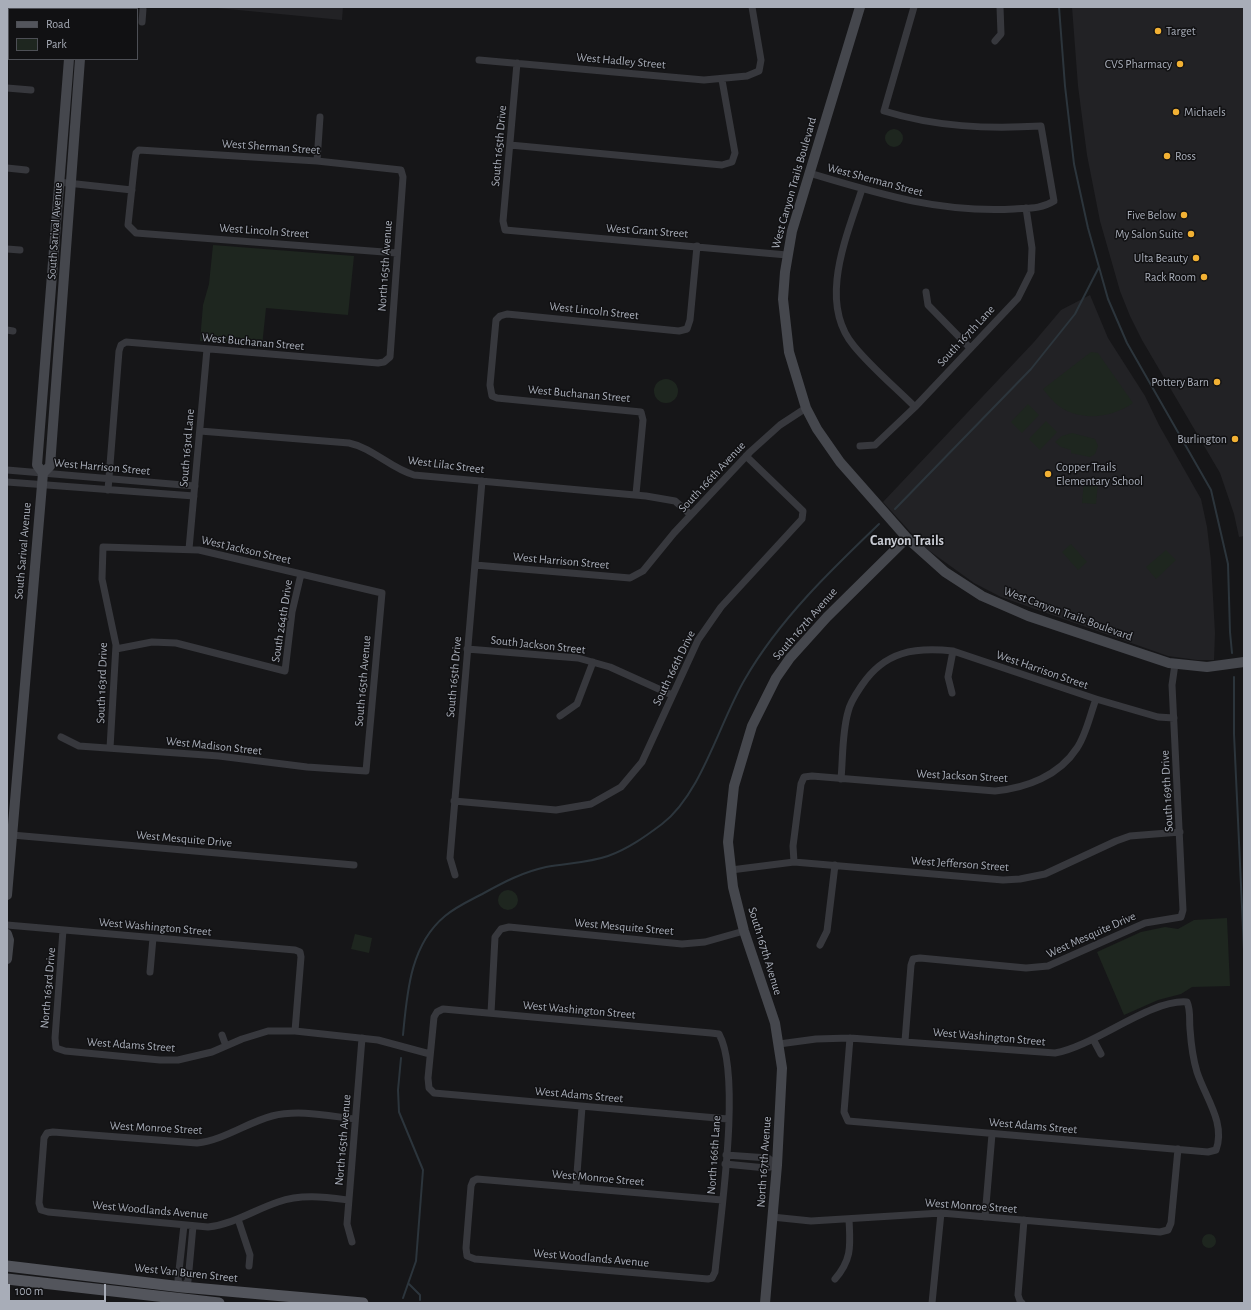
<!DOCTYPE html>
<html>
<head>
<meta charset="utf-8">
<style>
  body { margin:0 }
  #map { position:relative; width:1251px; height:1310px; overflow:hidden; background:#161618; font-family:"Alegreya Sans",sans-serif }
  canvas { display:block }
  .frame { position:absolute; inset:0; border:8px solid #a8adb8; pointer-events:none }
  .legend { position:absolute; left:8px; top:8px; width:130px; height:52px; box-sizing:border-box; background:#111113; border:1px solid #4d4f55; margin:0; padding:5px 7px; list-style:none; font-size:12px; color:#a8adb8 }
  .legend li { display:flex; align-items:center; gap:8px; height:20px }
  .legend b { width:20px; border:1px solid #4d4f55 }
  .scale { position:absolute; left:8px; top:1284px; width:98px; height:18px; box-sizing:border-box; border:2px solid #a8adb8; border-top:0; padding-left:5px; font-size:12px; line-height:14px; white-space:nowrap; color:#a8adb8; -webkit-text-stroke:3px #111113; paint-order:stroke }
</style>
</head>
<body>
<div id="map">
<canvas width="1251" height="1310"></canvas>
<div class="frame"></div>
<ul class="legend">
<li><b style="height:5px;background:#53555c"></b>Road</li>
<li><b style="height:11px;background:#1e261f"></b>Park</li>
</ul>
<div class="scale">100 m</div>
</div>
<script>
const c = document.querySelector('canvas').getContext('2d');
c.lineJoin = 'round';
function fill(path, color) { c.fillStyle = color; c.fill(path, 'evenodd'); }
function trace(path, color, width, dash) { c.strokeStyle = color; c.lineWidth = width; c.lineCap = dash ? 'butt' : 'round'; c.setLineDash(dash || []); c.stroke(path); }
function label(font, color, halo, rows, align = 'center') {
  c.font = font + ' "Alegreya Sans",sans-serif'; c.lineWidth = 3; c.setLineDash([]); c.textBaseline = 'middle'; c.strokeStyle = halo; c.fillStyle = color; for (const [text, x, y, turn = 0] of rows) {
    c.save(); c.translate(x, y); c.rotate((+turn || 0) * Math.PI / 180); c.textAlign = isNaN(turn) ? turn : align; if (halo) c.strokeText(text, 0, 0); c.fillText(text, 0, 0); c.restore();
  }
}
fill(new Path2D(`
  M 207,7 L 343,7 L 342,20 Z
  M 1072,7 L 1244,7 L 1244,536 L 1239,537 L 1234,514 L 1220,473 L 1142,340 L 1130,316 L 1120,291 L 1100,221 L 1087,155 L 1078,86 Z
  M 1090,295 L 1108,338 L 1145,396 L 1159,425 L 1201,499 L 1207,527 L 1211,561 L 1215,633 L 1214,660 L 1197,660 L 1168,656 L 1001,597 L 974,583 L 924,547 L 883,502 L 1034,342 L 1061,310 Z`), '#222225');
fill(new Path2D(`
  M885 138a9 9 0 1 1 18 0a9 9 0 1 1-18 0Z
  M 213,245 L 354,256 L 348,315 L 266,308 L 262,346 L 200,341 L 203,305 L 209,284 Z
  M 1091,352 L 1098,353 L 1133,403 C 1110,419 1077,422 1055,403 C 1051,399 1047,394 1043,389 Z
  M654 391a12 12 0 1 1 24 0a12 12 0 1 1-24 0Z
  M 1028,404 L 1039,415 L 1022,433 L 1011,422 Z
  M 1046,421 L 1057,432 L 1040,450 L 1029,439 Z
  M 1072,433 L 1095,439 L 1098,446 L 1095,454 L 1090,457 L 1071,453 L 1071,450 L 1061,447 L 1055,442 L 1062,436 Z
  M 1084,481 L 1098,482 L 1096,504 L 1082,503 Z
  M 1071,544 L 1087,562 L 1078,570 L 1062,552 Z
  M 1166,550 L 1176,560 L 1156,579 L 1146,567 Z
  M498 900a10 10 0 1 1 20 0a10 10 0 1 1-20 0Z
  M 1227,918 L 1230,986 L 1192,987 L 1181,994 L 1158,1000 L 1124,1015 L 1097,952 L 1141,932 L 1165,927 L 1178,929 L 1194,920 Z
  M 355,934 L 372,938 L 369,953 L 351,949 Z
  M1202 1241a7 7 0 1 1 14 0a7 7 0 1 1-14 0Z`), '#1e261f');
trace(new Path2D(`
  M 1059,7 L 1065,86 L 1074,164 L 1088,228 L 1108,299 L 1127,343 L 1211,490 L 1228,564 L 1230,632 L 1232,653
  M 895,509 L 1031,369 L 1075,314 L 1099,267
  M 1234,677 L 1234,734 L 1244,950
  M 403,1035 C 407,993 410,945 445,916 C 457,906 471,900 484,893 C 504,882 523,872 546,867 C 566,863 588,863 608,856 C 628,849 646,836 662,824 C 702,793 719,723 745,679 C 779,620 830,571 879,524
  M 401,1058 L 398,1090 L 399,1112 L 423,1170 L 416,1261 L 403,1298
  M 409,1284 L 420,1295 L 420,1300`), '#2c353c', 2);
trace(new Path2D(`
  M 17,7 L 39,9
  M 142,22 L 143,9
  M 995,41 L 1001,34 L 1000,7
  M 479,60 L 704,80 L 747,76 L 759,71 L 761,60 L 752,7
  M 517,63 L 503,221 L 505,230 L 787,255
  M 7,88 L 31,90
  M 510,145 L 722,165 L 732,162 L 735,153 L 722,80
  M 317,161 L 320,117
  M 7,168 L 26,170
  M 809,173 C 879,194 939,213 1014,209 C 1029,208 1041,209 1054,201 L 1041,126 C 987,129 936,127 884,111 L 914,7
  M 58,182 L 132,190
  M 862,189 C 847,236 817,302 854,346 C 872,368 895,387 915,407
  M 7,249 L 20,250
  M 926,292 L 928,305 L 970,348
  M 7,330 L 13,331
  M 200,431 L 349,443 C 373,448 390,468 414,475 L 646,496 L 675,501 L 691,515
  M 860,446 L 875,445 L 915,407 L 1018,298 L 1031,272 L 1032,248 L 1026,208
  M 7,470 L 195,486
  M 7,482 L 194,496
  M 108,490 L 119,351 L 121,345 L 126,342 L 378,363 L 384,362 L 390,357 L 403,177 L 401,170 L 317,161 L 139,150 L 136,153 L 135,159 L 128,225 L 136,233 L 397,253
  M 636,494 L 643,420 L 641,412 L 497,398 L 492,396 L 490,385 L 496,320 L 500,316 L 507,314 L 679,331 L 687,329 L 690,320 L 697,246
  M 189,549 L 207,349
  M 475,565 L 630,578 L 643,571 L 674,533 L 750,452 L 780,425 L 806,408
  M 116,649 L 152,642 L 176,643 L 285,671 L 292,612 L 301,574
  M 467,649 L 578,658 L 610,667 L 672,695
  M 952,693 L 948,677 L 953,651
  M 560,716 L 577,704 L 593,662
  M 61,737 L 79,746 L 219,756 L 307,767 L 366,771 L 382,593 L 199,550 L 103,547 L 102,579 L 116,645 L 110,748
  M 841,779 C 843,757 842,733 848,712 C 850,702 856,694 862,685 C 885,651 915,647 953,651 L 1096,699 L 1158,717 L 1174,718
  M 454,801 L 556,810 L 591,804 L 621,787 L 642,762 L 698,640 L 721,607 L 802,519 L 803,511 L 746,456
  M 12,835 L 354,865
  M 794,862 L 793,846 L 801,784 L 804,777 L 812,776 L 995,791 C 1026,788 1059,776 1077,748 C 1086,735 1090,715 1096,699
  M 731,870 L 794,862 L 1003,880 L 1020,879 L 1045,874 L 1116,841 L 1130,836 L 1180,832
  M 455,875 L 450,858 L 482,481
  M 7,925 L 295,950 L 300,952 L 301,957 L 295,1031
  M 63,930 L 55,1038 L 56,1048 L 65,1051 L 160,1060 L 178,1060 L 212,1052 L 242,1039 L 268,1031 L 295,1031 L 378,1040 L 430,1054
  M 820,945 L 827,931 L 835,865
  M 150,972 L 153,938
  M 491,1013 L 495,937 L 501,929 L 509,927 L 682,944 L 705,942 L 744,931
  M 222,1035 L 226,1046
  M 1093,1039 L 1101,1054
  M 905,1041 L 911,965 L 913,959 L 920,958 L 1026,968 L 1048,966 L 1145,923 L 1181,917 L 1183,910 L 1172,685 L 1175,664
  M 779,1044 L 816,1039 L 850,1038 L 1055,1053 C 1095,1046 1150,999 1187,1002 C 1191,1011 1189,1020 1190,1029 C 1191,1043 1193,1059 1197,1072 C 1205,1097 1226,1123 1216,1150 L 1208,1152 L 848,1121 L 844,1112 L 850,1038
  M 726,1155 L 768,1158 L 777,1165
  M 725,1164 L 766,1168 L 777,1165
  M 576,1187 L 582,1107
  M 348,1200 C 324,1197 301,1194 278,1202 C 254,1210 234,1224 208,1227 L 48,1212 L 41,1210 L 39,1203 L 44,1138 L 47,1133 L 53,1132 L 197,1143 C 224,1140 246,1123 272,1116 C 299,1109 329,1116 355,1119
  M 722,1200 L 477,1179 L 473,1181 L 471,1186 L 466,1248 L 467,1256 L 475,1259 L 708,1279 L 712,1278 L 715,1272 C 720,1220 742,1075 719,1034 L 711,1033 L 443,1009 L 437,1012 L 434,1017 L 428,1078 L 429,1088 L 434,1093 L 728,1119
  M 772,1217 L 811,1221 L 941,1213 L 1160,1232 L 1168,1230 L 1171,1223 L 1178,1149
  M 985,1217 L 992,1134
  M 238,1219 L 250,1255 L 249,1266
  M 184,1225 L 178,1280 L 182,1287 L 188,1281 L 193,1226
  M 352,1242 L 347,1224 L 362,1038
  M 835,1279 C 853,1258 850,1244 849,1219
  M 932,1303 L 941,1213
  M 1022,1303 L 1020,1301 L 1018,1295 L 1024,1220`), '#37383d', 7);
trace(new Path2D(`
  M 860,7 L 792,231 L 785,272 L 783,299 L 789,352 L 806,408 L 817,429 L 840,462 L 907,538 L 945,572 L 982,596 L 1028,616 L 1169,663 L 1207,667 L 1244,662
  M 74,9 L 74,7
  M 84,9 L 84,7
  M 43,473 L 37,465 L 69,59
  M 7,895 L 42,485 L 43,473 L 50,466 L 80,59
  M 7,934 L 9,940 L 7,959
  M 765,1303 L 777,1165 L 782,1068 L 775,1023 L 744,931 L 733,887 L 728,842 L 734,786 L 752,726 L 776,678 L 790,658 L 827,617 L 907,538`), '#45474d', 10);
trace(new Path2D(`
  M 7,1266 L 182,1287 L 363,1303
  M 7,1279 L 219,1303`), '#53555c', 11);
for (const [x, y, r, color] of [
  [1158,31,4,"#f2b134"],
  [1180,64,4,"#f2b134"],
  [1176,112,4,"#f2b134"],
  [1167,156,4,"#f2b134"],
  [1184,215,4,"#f2b134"],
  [1191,234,4,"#f2b134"],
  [1196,258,4,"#f2b134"],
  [1204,277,4,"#f2b134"],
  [1217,382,4,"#f2b134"],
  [1235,439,4,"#f2b134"],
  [1048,474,4,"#f2b134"]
]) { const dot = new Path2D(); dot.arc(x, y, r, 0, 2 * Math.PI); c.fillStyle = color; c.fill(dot); trace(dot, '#111113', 1.5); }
label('12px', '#a8adb8', '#111113', [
  ["Target",1166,31,"left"],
  ["CVS Pharmacy",1172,64],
  ["Michaels",1184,112,"left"],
  ["Ross",1175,156,"left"],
  ["Five Below",1176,215],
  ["My Salon Suite",1183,234],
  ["Ulta Beauty",1188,258],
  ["Rack Room",1196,277],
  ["Pottery Barn",1209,382],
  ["Burlington",1227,439],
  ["Copper Trails",1056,467,"left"],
  ["Elementary School",1056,481,"left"]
], 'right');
label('12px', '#a8adb8', '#111113', [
  ["West Hadley Street",621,61,5],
  ["South 165th Drive",499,146,-85],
  ["West Sherman Street",271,147,4],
  ["West Sherman Street",875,180,15],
  ["West Canyon Trails Boulevard",794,183,-74],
  ["South Sarival Avenue",55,231,-86],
  ["West Lincoln Street",264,231,4],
  ["West Grant Street",647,231,4],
  ["North 165th Avenue",385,266,-86],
  ["West Lincoln Street",594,311,6],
  ["South 167th Lane",966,336,-47],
  ["West Buchanan Street",253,342,5],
  ["West Buchanan Street",579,394,5],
  ["South 163rd Lane",187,448,-85],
  ["West Lilac Street",446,465,7],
  ["West Harrison Street",102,467,5],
  ["South 166th Avenue",712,477,-47],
  ["West Jackson Street",246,550,13],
  ["South Sarival Avenue",23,551,-85],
  ["West Harrison Street",561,561,5],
  ["West Canyon Trails Boulevard",1068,614,20],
  ["South 264th Drive",282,621,-81],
  ["South 167th Avenue",805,624,-49],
  ["South Jackson Street",538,645,6],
  ["South 166th Drive",674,668,-64],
  ["West Harrison Street",1042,670,19],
  ["South 165th Drive",454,677,-85],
  ["South 165th Avenue",363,681,-85],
  ["South 163rd Drive",102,683,-88],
  ["West Madison Street",214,746,6],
  ["West Jackson Street",962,776,3],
  ["South 169th Drive",1167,791,-93],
  ["West Mesquite Drive",184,839,5],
  ["West Jefferson Street",960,864,4],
  ["West Washington Street",155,927,5],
  ["West Mesquite Street",624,927,5],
  ["West Mesquite Drive",1091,935,-24],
  ["South 167th Avenue",765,951,73],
  ["North 163rd Drive",48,988,-85],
  ["West Washington Street",579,1010,5],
  ["West Washington Street",989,1037,5],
  ["West Adams Street",131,1045,4],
  ["West Adams Street",579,1095,5],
  ["West Adams Street",1033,1126,5],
  ["West Monroe Street",156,1128,3],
  ["North 165th Avenue",343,1140,-85],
  ["North 166th Lane",714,1155,-86],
  ["North 167th Avenue",764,1162,-86],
  ["West Monroe Street",598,1178,5],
  ["West Monroe Street",971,1206,4],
  ["West Woodlands Avenue",150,1210,5],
  ["West Woodlands Avenue",591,1258,5],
  ["West Van Buren Street",186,1273,6]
]);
label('bold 14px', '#c9ccd4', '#111113', [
  ["Canyon Trails",907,541]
]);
</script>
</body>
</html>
